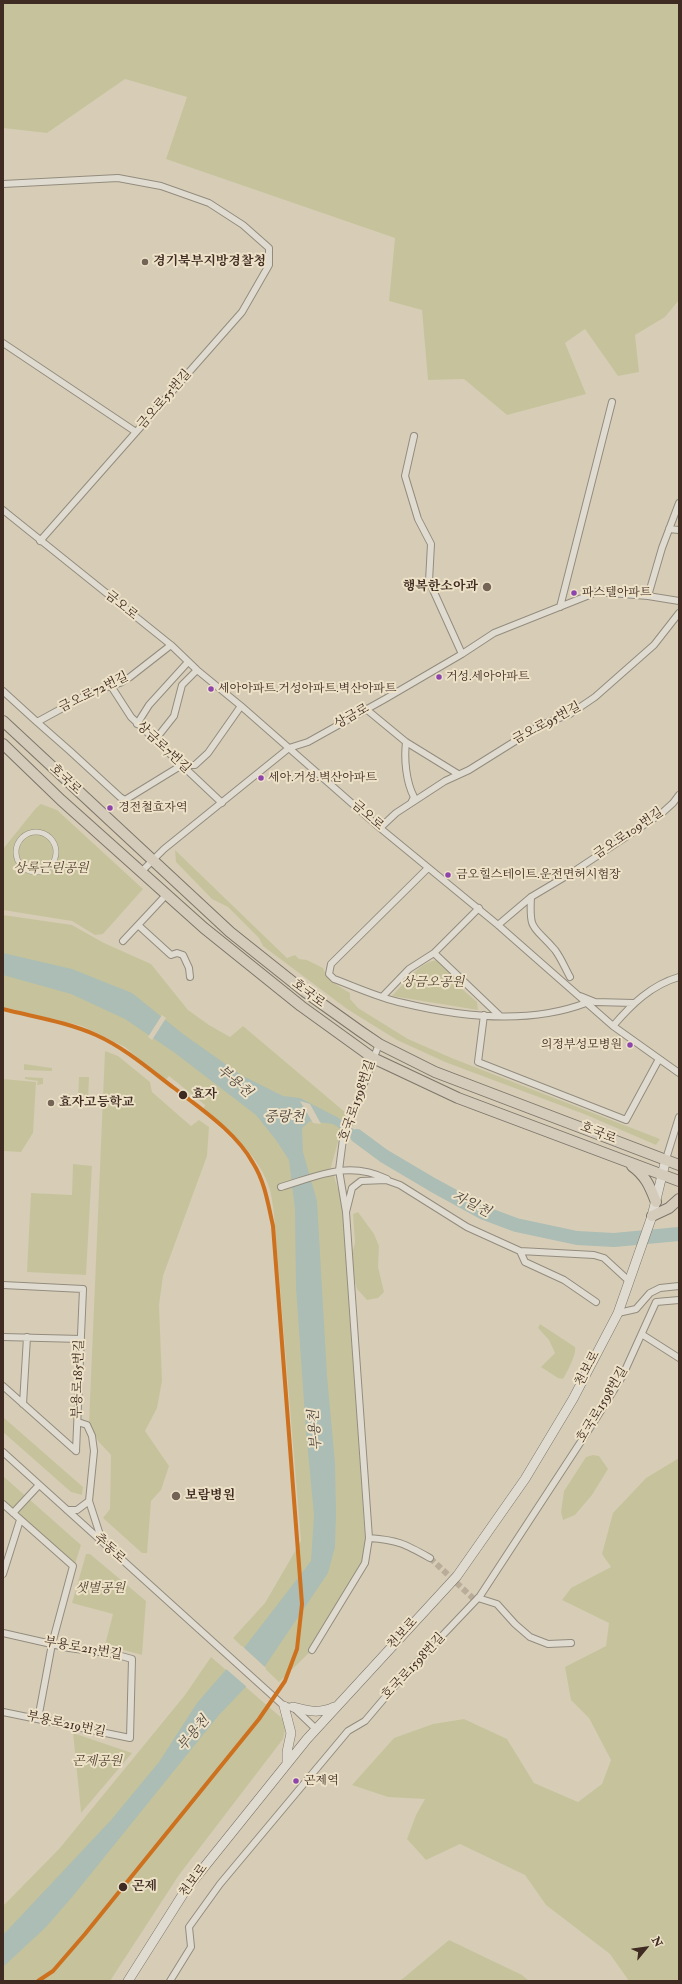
<!DOCTYPE html>
<html>
<head>
<meta charset="utf-8">
<style>
  body { margin:0 }
  #map { position:relative; width:682px; height:1984px; overflow:hidden; background:#d7cdb7; font-family:"IM FELL Double Pica",serif }
  canvas { display:block }
  .frame { position:absolute; inset:0; border:4px solid #3f2b22; pointer-events:none }
  .north { position:absolute; left:626px; top:1928px; width:40px; height:40px; -webkit-text-stroke:3px #ede2c8; paint-order:stroke; rotate:61deg; font-size:11px; font-weight:700; line-height:16px; text-align:center; color:#3f2b22 }
  .north::after { content:''; display:block; margin:auto; width:14px; height:18px; background:#3f2b22; clip-path:polygon(50% 0,100% 100%,50% 72%,0 100%) }
</style>
</head>
<body>
<div id="map">
<canvas width="682" height="1984"></canvas>
<div class="frame"></div>
<div class="north">N</div>
</div>
<script>
const c = document.querySelector('canvas').getContext('2d');
c.lineJoin = 'round';
function fill(path, color) { c.fillStyle = color; c.fill(path, 'evenodd'); }
function trace(path, color, width, dash) { c.strokeStyle = color; c.lineWidth = width; c.lineCap = dash ? 'butt' : 'round'; c.setLineDash(dash || []); c.stroke(path); }
function label(font, color, halo, rows, align = 'center') {
  c.font = font + ' "IM FELL Double Pica","Noto Serif KR",serif'; c.lineWidth = 4; c.setLineDash([]); c.textBaseline = 'middle'; c.strokeStyle = halo; c.fillStyle = color; for (const [text, x, y, turn = 0] of rows) {
    c.save(); c.translate(x, y); c.rotate((+turn || 0) * Math.PI / 180); c.textAlign = isNaN(turn) ? turn : align; if (halo) c.strokeText(text, 0, 0); c.fillText(text, 0, 0); c.restore();
  }
}
fill(new Path2D(`
  M 3,3 L 679,3 L 679,300 L 665,317 L 635,335 L 639,372 L 618,376 L 585,329 L 565,343 L 586,394 L 507,415 L 464,379 L 428,380 L 422,310 L 389,301 L 395,238 L 166,159 L 187,97 L 125,79 L 47,133 L 3,128 Z
  M 41,804 L 57,810 L 143,889 L 103,934 L 95,935 L 72,921 L 3,910 L 3,849 L 36,808 Z
  M 175,850 L 287,958 L 295,955 L 299,959 L 307,960 L 323,968 C 328,981 339,986 350,993 L 350,999 L 358,1008 L 408,1039 L 454,1059 L 660,1139 L 656,1145 L 584,1114 L 445,1062 L 397,1040 L 347,1009 L 263,946 L 259,938 L 228,907 L 212,899 L 176,862 Z
  M 3,915 L 72,925 L 104,943 L 151,964 L 188,1010 L 209,1025 L 230,1037 L 243,1026 L 346,1113 L 331,1167 L 340,1195 L 343,1215 L 366,1551 L 364,1563 L 310,1652 L 279,1682 L 233,1638 L 265,1603 L 301,1541 L 274,1215 C 273,1207 272,1198 270,1190 C 260,1156 230,1131 202,1111 L 205,1105 L 169,1076 L 165,1081 L 125,1047 L 82,1026 L 3,1007 Z
  M 437,960 L 461,982 L 462,989 L 477,1002 L 478,1010 L 392,996 C 406,982 418,963 437,960 Z
  M 105,1051 L 118,1056 L 150,1082 L 152,1092 L 191,1126 L 199,1120 L 209,1127 L 207,1156 L 163,1276 L 159,1305 L 162,1381 L 157,1408 L 145,1431 L 169,1466 L 161,1490 L 151,1501 L 147,1553 L 142,1553 L 103,1518 L 110,1509 L 111,1455 L 98,1441 L 89,1423 Z
  M 24,1064 L 52,1068 L 52,1071 L 24,1070 Z
  M 25,1077 L 43,1078 L 43,1084 L 37,1085 L 38,1081 L 25,1079 Z
  M 79,1077 L 89,1077 L 88,1102 L 78,1101 Z
  M 3,1079 L 36,1082 L 33,1133 L 21,1152 L 3,1151 Z
  M 73,1164 L 92,1166 L 86,1275 L 27,1272 L 31,1193 L 72,1195 Z
  M 358,1212 L 374,1234 L 379,1246 L 378,1267 L 384,1292 L 378,1298 L 367,1300 L 357,1289 L 354,1279 L 352,1254 L 355,1243 L 353,1214 Z
  M 540,1324 L 575,1347 C 577,1354 567,1372 563,1379 L 558,1378 L 541,1367 L 555,1353 L 549,1340 L 538,1328 Z
  M 3,1417 L 83,1487 L 82,1495 L 71,1492 L 3,1432 Z
  M 593,1455 L 599,1456 L 608,1469 L 592,1495 L 575,1515 L 563,1520 L 561,1512 L 564,1491 L 586,1457 Z
  M 679,1458 L 679,1981 L 629,1981 L 610,1954 L 546,1905 L 525,1875 L 460,1844 L 426,1860 L 407,1839 L 416,1815 L 425,1799 L 388,1797 L 352,1785 L 394,1738 L 433,1724 L 464,1719 L 507,1739 L 534,1783 L 578,1802 L 602,1784 L 611,1760 L 589,1718 L 571,1700 L 565,1667 L 606,1646 L 609,1623 L 562,1600 L 571,1588 L 611,1567 L 602,1554 L 613,1513 L 646,1478 Z
  M 3,1476 L 81,1545 L 75,1564 L 3,1499 Z
  M 86,1554 L 90,1554 L 146,1601 L 142,1655 L 105,1645 L 113,1614 L 72,1603 Z
  M 211,1657 L 284,1720 L 285,1730 L 283,1739 L 179,1875 L 110,1981 L 3,1981 L 3,1906 L 59,1849 L 185,1695 Z
  M 73,1733 L 132,1753 L 81,1813 L 81,1812 Z
  M 449,1940 L 522,1975 L 529,1981 L 400,1981 Z`), '#c6c39c');
fill(new Path2D(`
  M 3,953 L 72,969 L 132,993 L 183,1034 L 241,1075 L 283,1096 L 300,1098 L 337,1117 L 374,1144 L 370,1148 L 333,1124 L 310,1121 L 302,1128 L 303,1152 L 317,1201 L 327,1376 L 335,1463 L 336,1513 L 335,1547 L 328,1573 L 263,1669 L 219,1715 L 73,1896 L 46,1927 L 3,1967 L 3,1935 L 111,1820 L 159,1762 L 197,1703 L 237,1657 L 311,1561 L 314,1515 L 306,1431 L 296,1287 L 295,1209 L 289,1160 L 276,1140 L 256,1115 L 175,1053 L 125,1019 L 71,994 L 3,975 Z`), '#abbdb4');
fill(new Path2D(`
  M 162,1015 L 166,1018 L 152,1040 L 148,1037 Z
  M 300,1101 L 310,1104 L 321,1124 L 313,1123 Z
  M 242,1646 L 266,1668 L 248,1688 L 225,1668 Z`), '#d7cdb7');
trace(new Path2D(`
  M 357,1136 L 384,1156 L 433,1185 L 484,1213 L 516,1225 L 577,1238 L 614,1240 L 679,1234`), '#abbdb4', 14);
trace(new Path2D(`
  M 430,1558 L 476,1601`), '#b9ad99', 6, [6, 3]);
const pedestrian = new Path2D(`
  M16 852a20 20 0 1 1 40 0a20 20 0 1 1-40 0Z`);
const minor = new Path2D(`
  M 3,184 L 118,178 L 161,186 L 209,203 L 243,225 L 269,248 L 269,265 L 242,312 L 40,541
  M 3,343 L 136,432
  M 414,436 L 405,476 L 418,519 L 431,544 L 429,581 L 462,654
  M 3,510 L 171,645 L 197,670 L 241,706 L 380,828 L 498,925 L 613,1026 L 679,1073
  M 669,529 L 679,530
  M 648,596 L 662,548 L 679,503
  M 560,607 L 612,402
  M 171,645 L 130,677 L 120,683 L 92,692 L 37,722 L 70,751 L 120,797 L 125,800 L 182,765 L 195,765 L 208,753 L 241,706
  M 111,686 L 131,717 L 222,803
  M 3,691 L 37,722
  M 366,709 L 406,742 L 458,774
  M 137,724 L 149,705 L 188,662
  M 155,740 L 174,716 L 182,685 L 197,670
  M 406,742 C 404,759 406,782 414,797 L 411,803
  M 380,828 L 396,813 L 445,781 L 469,770 L 541,725 L 570,714 L 595,697 L 654,645 L 679,613
  M 428,868 L 331,964 L 329,974 L 334,979 C 356,987 379,998 403,1003 C 461,1017 528,1025 586,1003
  M 141,872 L 164,849 L 289,748 L 308,742 L 385,699 L 462,654 L 494,633 L 597,592 L 648,596 L 679,601
  M 167,894 L 138,925 L 171,955 L 177,953 L 183,955 L 189,968 L 190,977
  M 531,897 C 529,933 534,925 555,950 C 561,958 565,968 570,977
  M 498,925 L 531,897 L 573,872 L 662,813 L 673,803 L 679,795
  M 123,941 L 138,925
  M 434,953 L 500,1016
  M 383,996 L 409,969 L 434,953 L 479,908
  M 580,996 L 595,1002 L 634,1003
  M 484,1015 L 478,1062 L 626,1120 L 659,1059
  M 613,1026 C 631,1005 651,985 679,977
  M 379,1044 L 343,1139 L 339,1170 L 346,1212 L 352,1188 L 361,1181 L 386,1180 L 400,1185 L 467,1227 L 520,1251 L 525,1262 L 564,1280 L 596,1302
  M 666,1159 L 679,1117
  M 281,1187 C 318,1176 348,1160 387,1179
  M 346,1212 L 369,1538 C 398,1540 405,1544 430,1558
  M 520,1251 L 594,1255 L 604,1258 L 629,1281
  M 3,1285 L 83,1289 L 76,1451
  M 618,1313 L 636,1309 L 650,1293 L 660,1288 L 679,1286
  M 643,1335 L 679,1358
  M 3,1337 L 81,1339
  M 3,1386 L 76,1451
  M 23,1404 L 27,1337
  M 78,1422 L 87,1425 L 92,1436 L 94,1451 L 89,1501 L 102,1541
  M 3,1452 L 284,1706 L 293,1707 L 316,1729
  M 3,1504 L 73,1566 L 52,1644 L 38,1719
  M 67,1510 L 77,1510 L 89,1501
  M 13,1513 L 39,1485
  M 3,1574 L 20,1520
  M 478,1598 L 497,1604 L 515,1624 L 530,1637 L 548,1644 L 571,1643
  M 3,1633 L 69,1648 L 114,1654 L 132,1659 L 130,1738 L 3,1712
  M 312,1650 L 365,1563 L 369,1538
  M 170,1981 L 191,1947 L 189,1927 L 220,1884 L 348,1731 L 365,1721 L 399,1681 L 480,1596 L 597,1417 L 622,1377 L 656,1302 L 679,1300`);
const secondary = new Path2D(`
  M 284,1706 L 291,1733 L 287,1752 L 287,1764
  M 293,1707 C 308,1711 319,1714 334,1707
  M 128,1981 L 185,1891 L 307,1739 L 457,1576 L 525,1479 L 573,1399 L 618,1313 L 652,1216 L 666,1159`);
const primary = new Path2D(`
  M 3,721 L 230,932 L 304,991 L 360,1031 L 379,1044 L 435,1072 L 679,1165
  M 3,744 L 61,800 L 204,928 L 301,1006 L 373,1058 L 458,1098 L 679,1181
  M 632,1166 C 646,1176 650,1187 656,1202
  M 652,1216 L 669,1208 L 679,1199`);
trace(pedestrian, '#938c7e', 6);
trace(minor, '#938c7e', 8);
trace(secondary, '#7e766a', 10);
trace(primary, '#7e766a', 12);
trace(pedestrian, '#e0dbd0', 5);
trace(minor, '#e0dbd0', 6);
trace(secondary, '#e0dbd0', 9);
trace(primary, '#d4cbbb', 10);
trace(new Path2D(`
  M 3,1009 C 34,1017 67,1022 96,1035 C 125,1048 149,1069 174,1088 C 201,1109 236,1132 253,1163 C 265,1182 268,1204 273,1226 L 302,1604 L 297,1649 L 285,1681 L 259,1719 L 85,1934 L 53,1971 L 38,1981`), '#cd711f', 4);
for (const [x, y, r, color] of [
  [145,262,4,"#746456"],
  [487,587,5,"#746456"],
  [574,593,3.5,"#8e44ad"],
  [439,677,3.5,"#8e44ad"],
  [211,689,3.5,"#8e44ad"],
  [261,778,3.5,"#8e44ad"],
  [110,808,3.5,"#8e44ad"],
  [448,875,3.5,"#8e44ad"],
  [630,1045,3.5,"#8e44ad"],
  [183,1095,5,"#3f2b22"],
  [51,1103,4,"#746456"],
  [176,1496,5,"#746456"],
  [296,1781,3.5,"#8e44ad"],
  [123,1887,5,"#3f2b22"]
]) { const dot = new Path2D(); dot.arc(x, y, r, 0, 2 * Math.PI); c.fillStyle = color; c.fill(dot); trace(dot, '#ede2c8', 1.5); }
label('12px', '#3f2b22', '#ede2c8', [
  ["파스텔아파트",582,593],
  ["거성.세아아파트",446,677],
  ["세아아파트.거성아파트.벽산아파트",218,689],
  ["세아.거성.벽산아파트",268,778],
  ["경전철효자역",118,808],
  ["금오힐스테이트.운전면허시험장",456,875],
  ["의정부성모병원",622,1045,"right"],
  ["곤제역",304,1781]
], 'left');
label('bold 13px', '#3f2b22', '#ede2c8', [
  ["경기북부지방경찰청",153,262],
  ["행복한소아과",478,587,"right"],
  ["효자고등학교",59,1103],
  ["보람병원",185,1496]
], 'left');
label('13px', '#3f2b22', '#ede2c8', [
  ["금오로55번길",165,400,-49],
  ["금오로",121,606,39],
  ["금오로72번길",94,693,-26],
  ["상금로",352,717,-29],
  ["금오로95번길",547,724,-28],
  ["상금로7번길",163,748,43],
  ["호국로",65,780,43],
  ["금오로",367,816,41],
  ["금오로109번길",629,834,-34],
  ["호국로",308,994,37],
  ["호국로1598번길",358,1101,-71],
  ["호국로",598,1134,21],
  ["천보로",588,1369,-62],
  ["부용로185번길",79,1379,-88],
  ["호국로1598번길",603,1405,-59],
  ["추동로",109,1549,42],
  ["천보로",403,1634,-47],
  ["부용로213번길",83,1649,10],
  ["호국로1598번길",414,1667,-47],
  ["부용로219번길",66,1725,12],
  ["천보로",194,1881,-53]
]);
label('italic 13px', '#574836', '#ede2c8', [
  ["상록근린공원",51,869],
  ["상금오공원",433,983],
  ["샛별공원",100,1589],
  ["곤제공원",97,1762]
]);
label('bold 13px', '#3f2b22', '#ede2c8', [
  ["효자",192,1095],
  ["곤제",132,1887]
], 'left');
label('italic 14px', '#51473f', '#ede2c8', [
  ["부용천",234,1082,41],
  ["중랑천",284,1118],
  ["자일천",471,1205,27],
  ["부용천",316,1430,-94],
  ["부용천",194,1734,-50]
]);
</script>
</body>
</html>
